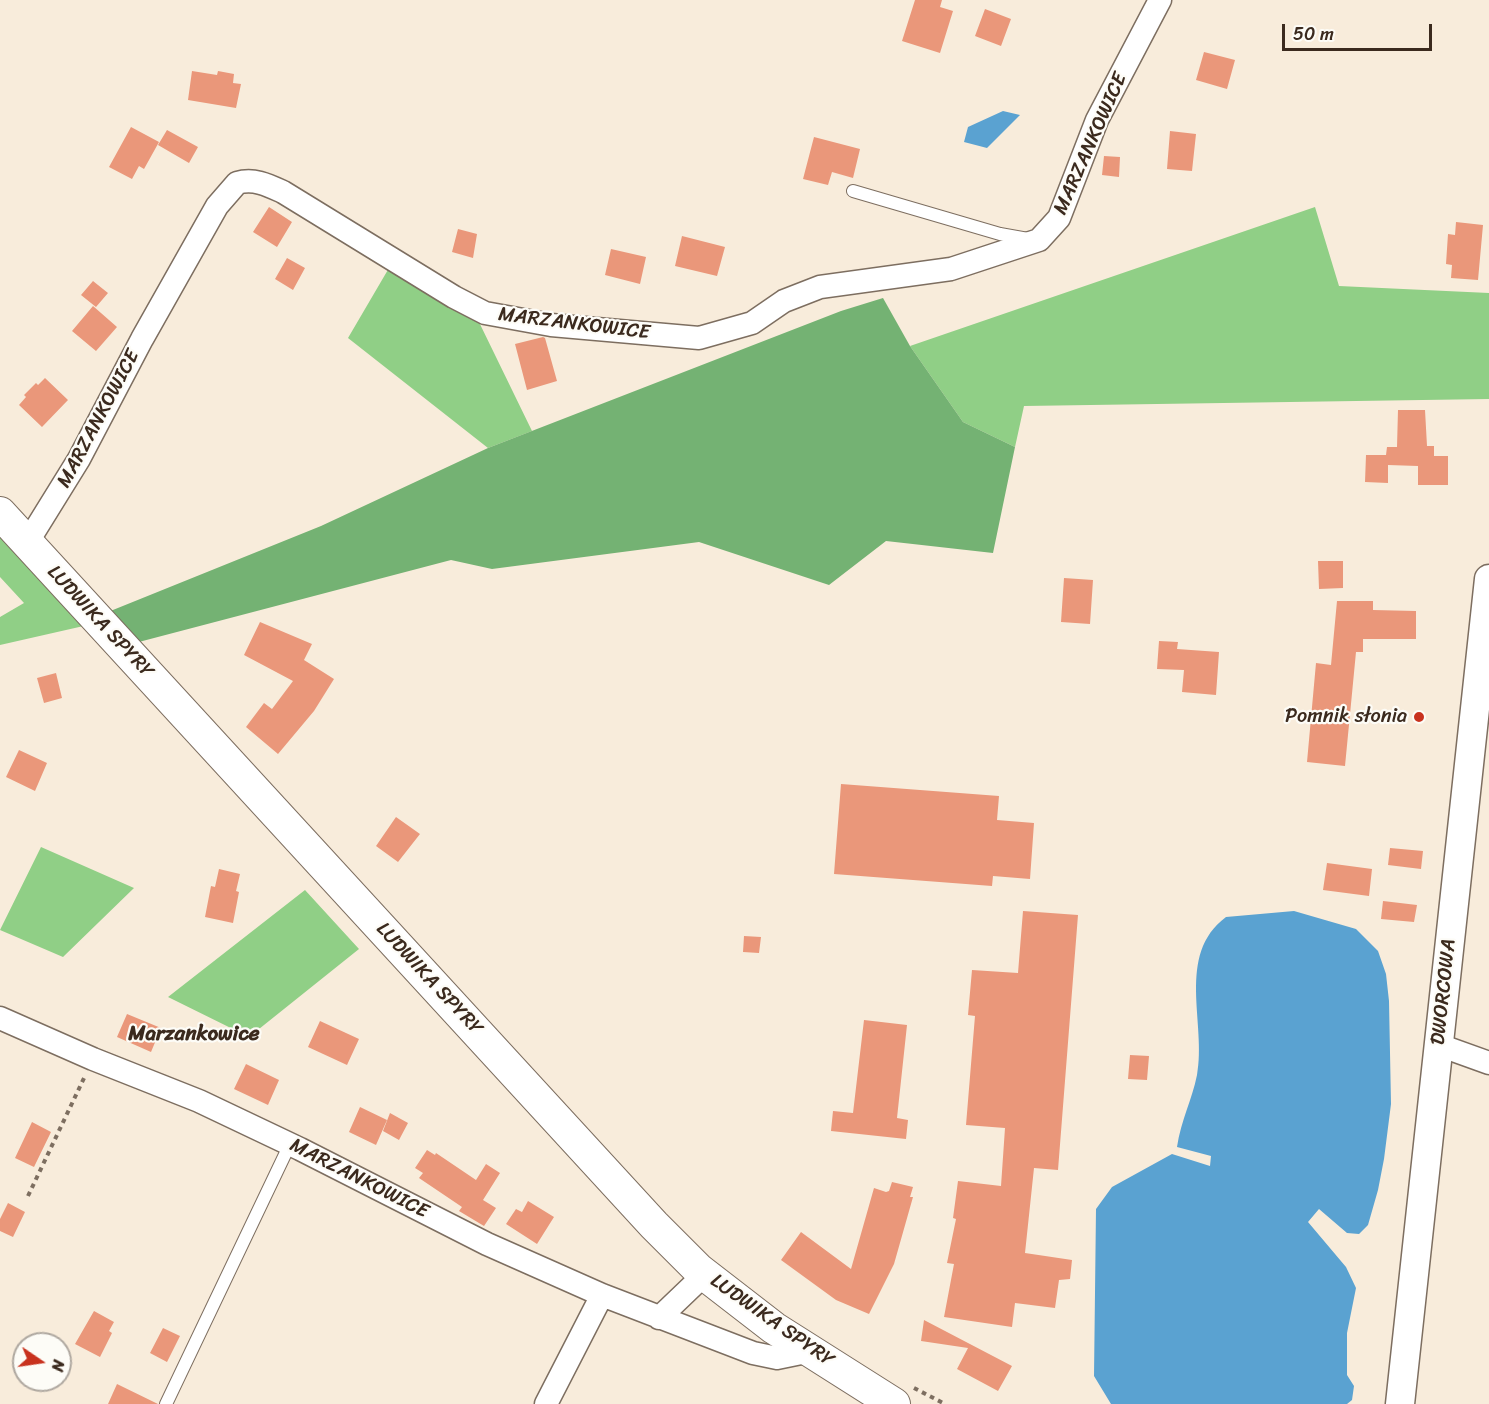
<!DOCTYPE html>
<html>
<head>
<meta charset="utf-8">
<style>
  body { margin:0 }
  #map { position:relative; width:1489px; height:1404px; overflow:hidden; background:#f8ecdb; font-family:Sriracha,sans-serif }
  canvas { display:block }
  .north { position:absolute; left:12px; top:1332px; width:60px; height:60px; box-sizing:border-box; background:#fdfcf7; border:2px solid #afa8a0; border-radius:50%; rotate:103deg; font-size:16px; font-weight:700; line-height:24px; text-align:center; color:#3b2a1e }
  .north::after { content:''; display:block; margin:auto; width:21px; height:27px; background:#c8321e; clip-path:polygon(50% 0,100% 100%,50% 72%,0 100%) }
  .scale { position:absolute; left:1282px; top:24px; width:150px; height:27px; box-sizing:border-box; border:3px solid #3b2a1e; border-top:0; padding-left:8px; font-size:18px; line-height:21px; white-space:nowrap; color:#3b2a1e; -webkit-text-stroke:4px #fdfcf7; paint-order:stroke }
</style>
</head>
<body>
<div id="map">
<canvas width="1489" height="1404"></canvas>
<div class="north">N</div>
<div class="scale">50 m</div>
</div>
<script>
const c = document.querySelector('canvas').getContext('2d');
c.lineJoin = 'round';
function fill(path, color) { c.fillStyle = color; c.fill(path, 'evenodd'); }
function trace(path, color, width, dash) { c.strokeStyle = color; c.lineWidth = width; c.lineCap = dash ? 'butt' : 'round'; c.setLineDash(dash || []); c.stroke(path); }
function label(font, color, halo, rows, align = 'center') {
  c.font = font + ' Sriracha,sans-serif'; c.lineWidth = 4.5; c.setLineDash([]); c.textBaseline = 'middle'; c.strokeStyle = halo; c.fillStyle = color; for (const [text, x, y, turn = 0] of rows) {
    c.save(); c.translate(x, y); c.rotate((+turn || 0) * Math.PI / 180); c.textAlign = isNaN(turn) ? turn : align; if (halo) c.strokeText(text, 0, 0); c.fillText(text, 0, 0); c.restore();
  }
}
fill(new Path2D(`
  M 1315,207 L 1339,286 L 1489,293 L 1489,399 L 1024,406 L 1015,447 L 963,422 L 910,346 Z
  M 389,268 L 477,318 L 532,431 L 488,448 L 348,338 Z
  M 0,530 L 88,625 L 0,645 L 0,617 L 24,603 L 0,577 Z
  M 41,847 L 134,888 L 63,957 L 0,930 Z
  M 305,890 L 359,949 L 249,1037 L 168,997 Z`), '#90cf86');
fill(new Path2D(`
  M 883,298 L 910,346 L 963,422 L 1015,447 L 993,553 L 886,541 L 829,585 L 699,542 L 492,569 L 451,560 L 135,643 L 103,614 L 321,526 L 488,448 L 841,311 Z`), '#74b273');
fill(new Path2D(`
  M 1003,111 L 1020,115 L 987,148 L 964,142 L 968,127 Z
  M 1294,911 L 1356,929 L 1378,951 L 1386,974 L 1389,1001 L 1391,1104 L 1384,1159 L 1378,1190 L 1368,1225 L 1359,1234 L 1347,1233 L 1319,1209 L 1308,1222 L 1346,1267 L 1356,1288 L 1347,1333 L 1347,1375 L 1354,1386 L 1352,1400 L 1347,1404 L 1111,1404 L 1094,1376 L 1096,1209 L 1112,1187 L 1172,1154 L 1210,1166 L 1211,1156 L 1177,1147 C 1181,1120 1192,1100 1197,1075 C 1207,1024 1175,955 1226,917 Z`), '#5aa2d1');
fill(new Path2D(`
  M 915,0 L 942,0 L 940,7 L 953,11 L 940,53 L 902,41 Z
  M 985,9 L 1011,19 L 1001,46 L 975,36 Z
  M 1204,52 L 1235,60 L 1227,89 L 1196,80 Z
  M 192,71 L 217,75 L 218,71 L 234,74 L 233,83 L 241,84 L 236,108 L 188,100 Z
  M 131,127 L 159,142 L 144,169 L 139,166 L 132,179 L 109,167 Z
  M 167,130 L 198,147 L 189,163 L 158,145 Z
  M 1170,131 L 1196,134 L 1192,171 L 1167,169 Z
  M 814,137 L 860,149 L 853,178 L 832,172 L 828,185 L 803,179 Z
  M 1104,156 L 1120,157 L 1119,177 L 1102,175 Z
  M 269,207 L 292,222 L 277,247 L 253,232 Z
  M 1456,222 L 1483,225 L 1478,280 L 1451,278 L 1452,265 L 1446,264 L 1448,234 L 1455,235 Z
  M 458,229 L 477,234 L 473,258 L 452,252 Z
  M 682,236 L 725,247 L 717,276 L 675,266 Z
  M 611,249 L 646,257 L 640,284 L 605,275 Z
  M 287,258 L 305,268 L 293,290 L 275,279 Z
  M 93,281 L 108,293 L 96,307 L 81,295 Z
  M 93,306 L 117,327 L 96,351 L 72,331 Z
  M 543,337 L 545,338 L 557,381 L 527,390 L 515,344 Z
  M 45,378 L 68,400 L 42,427 L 19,405 L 26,397 L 24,395 L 36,383 L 38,385 Z
  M 1398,410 L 1425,410 L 1427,446 L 1434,446 L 1434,456 L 1448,456 L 1448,485 L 1418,485 L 1418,466 L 1388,465 L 1388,483 L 1365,482 L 1366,455 L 1386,455 L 1387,447 L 1397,447 Z
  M 1318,561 L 1343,561 L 1343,588 L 1319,589 Z
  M 1064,578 L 1093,580 L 1090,624 L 1061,622 Z
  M 1337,601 L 1373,601 L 1373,610 L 1416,611 L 1416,639 L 1363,639 L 1363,652 L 1356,652 L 1345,766 L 1307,762 L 1316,663 L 1331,665 Z
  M 260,622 L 312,644 L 304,660 L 334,679 L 314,711 L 278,754 L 246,727 L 264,703 L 272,709 L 293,681 L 244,655 Z
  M 1159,641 L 1178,642 L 1177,649 L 1219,652 L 1216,695 L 1182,692 L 1184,670 L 1157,669 Z
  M 56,673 L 62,698 L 44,703 L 37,678 Z
  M 19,750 L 47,763 L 35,791 L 6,777 Z
  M 841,784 L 999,796 L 997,820 L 1034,823 L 1030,879 L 993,876 L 992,886 L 834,874 Z
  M 396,817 L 420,834 L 398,862 L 376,846 Z
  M 1390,848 L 1423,851 L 1421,869 L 1388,865 Z
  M 1327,863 L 1372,869 L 1369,896 L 1323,890 Z
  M 219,869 L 240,874 L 236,891 L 239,892 L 233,923 L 205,917 L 211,886 L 215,887 Z
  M 1383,901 L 1417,905 L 1414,922 L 1381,919 Z
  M 1023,911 L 1078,915 L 1058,1170 L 1034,1168 L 1025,1253 L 1072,1260 L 1070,1279 L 1059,1280 L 1055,1308 L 1015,1303 L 1012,1327 L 944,1317 L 954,1264 L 947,1263 L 956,1219 L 953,1218 L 958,1181 L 1001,1186 L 1005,1128 L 966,1125 L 975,1016 L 968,1015 L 972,970 L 1018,973 Z
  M 744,936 L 761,937 L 759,953 L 743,952 Z
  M 127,1014 L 161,1028 L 151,1052 L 117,1037 Z
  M 864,1020 L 907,1025 L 897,1118 L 908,1120 L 906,1139 L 831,1131 L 833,1111 L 853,1113 Z
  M 320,1021 L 359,1039 L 347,1065 L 308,1047 Z
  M 1130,1055 L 1149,1056 L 1147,1080 L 1128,1079 Z
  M 246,1064 L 279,1080 L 268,1105 L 234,1089 Z
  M 360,1107 L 387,1120 L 376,1145 L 349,1132 Z
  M 390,1113 L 408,1123 L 399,1140 L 383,1131 Z
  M 32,1122 L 51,1132 L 34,1167 L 15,1158 Z
  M 427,1150 L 435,1155 L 436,1153 L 476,1180 L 486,1164 L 500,1173 L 483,1200 L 496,1208 L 484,1226 L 459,1211 L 462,1207 L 419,1178 L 423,1173 L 415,1168 Z
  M 892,1182 L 913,1187 L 910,1197 L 913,1197 L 894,1264 L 869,1314 L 836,1300 L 781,1260 L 801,1232 L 851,1269 L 874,1188 L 886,1192 L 889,1191 Z
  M 528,1201 L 554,1217 L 537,1244 L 506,1224 L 516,1209 L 522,1212 Z
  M 8,1203 L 25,1212 L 13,1237 L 0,1231 L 0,1219 Z
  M 94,1311 L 114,1322 L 109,1331 L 112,1333 L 100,1357 L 75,1344 Z
  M 924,1320 L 1012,1366 L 998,1391 L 957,1369 L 968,1348 L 921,1341 Z
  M 163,1328 L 180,1336 L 167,1362 L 150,1353 Z
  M 117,1384 L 158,1404 L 108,1404 Z`), '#ea977a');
const service = new Path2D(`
  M 853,191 L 1000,234 L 1028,239
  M 166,1404 L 290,1144`);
const minor = new Path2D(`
  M 27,543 L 79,459 L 142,339 L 217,206 L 237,183 C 254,178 268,185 283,192 L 454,297 L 485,313 L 551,325 L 699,338 L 752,323 L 784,301 L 820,287 L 951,269 L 1039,240 L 1059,218 L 1097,120 L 1160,0
  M 0,1018 L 93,1059 L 199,1101 L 300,1149 L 487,1244 L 602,1295 L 753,1353 L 777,1358 L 811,1351
  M 1439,1045 L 1489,1063
  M 659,1318 L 705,1274
  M 546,1404 L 602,1295`);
const tertiary = new Path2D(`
  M 1400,1404 L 1489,579`);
const secondary = new Path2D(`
  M 0,513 L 654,1225 L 699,1270 L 774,1328 L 894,1404`);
trace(service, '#7d6e60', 14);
trace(minor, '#7d6e60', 25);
trace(tertiary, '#7d6e60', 31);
trace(secondary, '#7d6e60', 34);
trace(new Path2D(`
  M 28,1196 L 85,1076
  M 914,1388 L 945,1404`), '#7d6e60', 4, [4.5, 4.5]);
trace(service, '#fff', 12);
trace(minor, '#fff', 22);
trace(tertiary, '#fff', 28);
trace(secondary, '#fff', 32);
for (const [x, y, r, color] of [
  [1419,717,6,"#c8321e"]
]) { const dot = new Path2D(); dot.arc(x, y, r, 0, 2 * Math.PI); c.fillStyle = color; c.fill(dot); trace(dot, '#fdfcf7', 2); }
label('20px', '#3b2a1e', '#fdfcf7', [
  ["MARZANKOWICE",1091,144,-66],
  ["MARZANKOWICE",574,324,7],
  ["MARZANKOWICE",99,419,-62],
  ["LUDWIKA SPYRY",100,622,47],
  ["LUDWIKA SPYRY",429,979,47],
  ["DWORCOWA",1444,992,-84],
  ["MARZANKOWICE",359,1179,27],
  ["LUDWIKA SPYRY",772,1321,35]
]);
label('20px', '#3b2a1e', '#fdfcf7', [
  ["Pomnik słonia",1407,717]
], 'right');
label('bold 21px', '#3b2a1e', '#fdfcf7', [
  ["Marzankowice",194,1035]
]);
</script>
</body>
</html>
